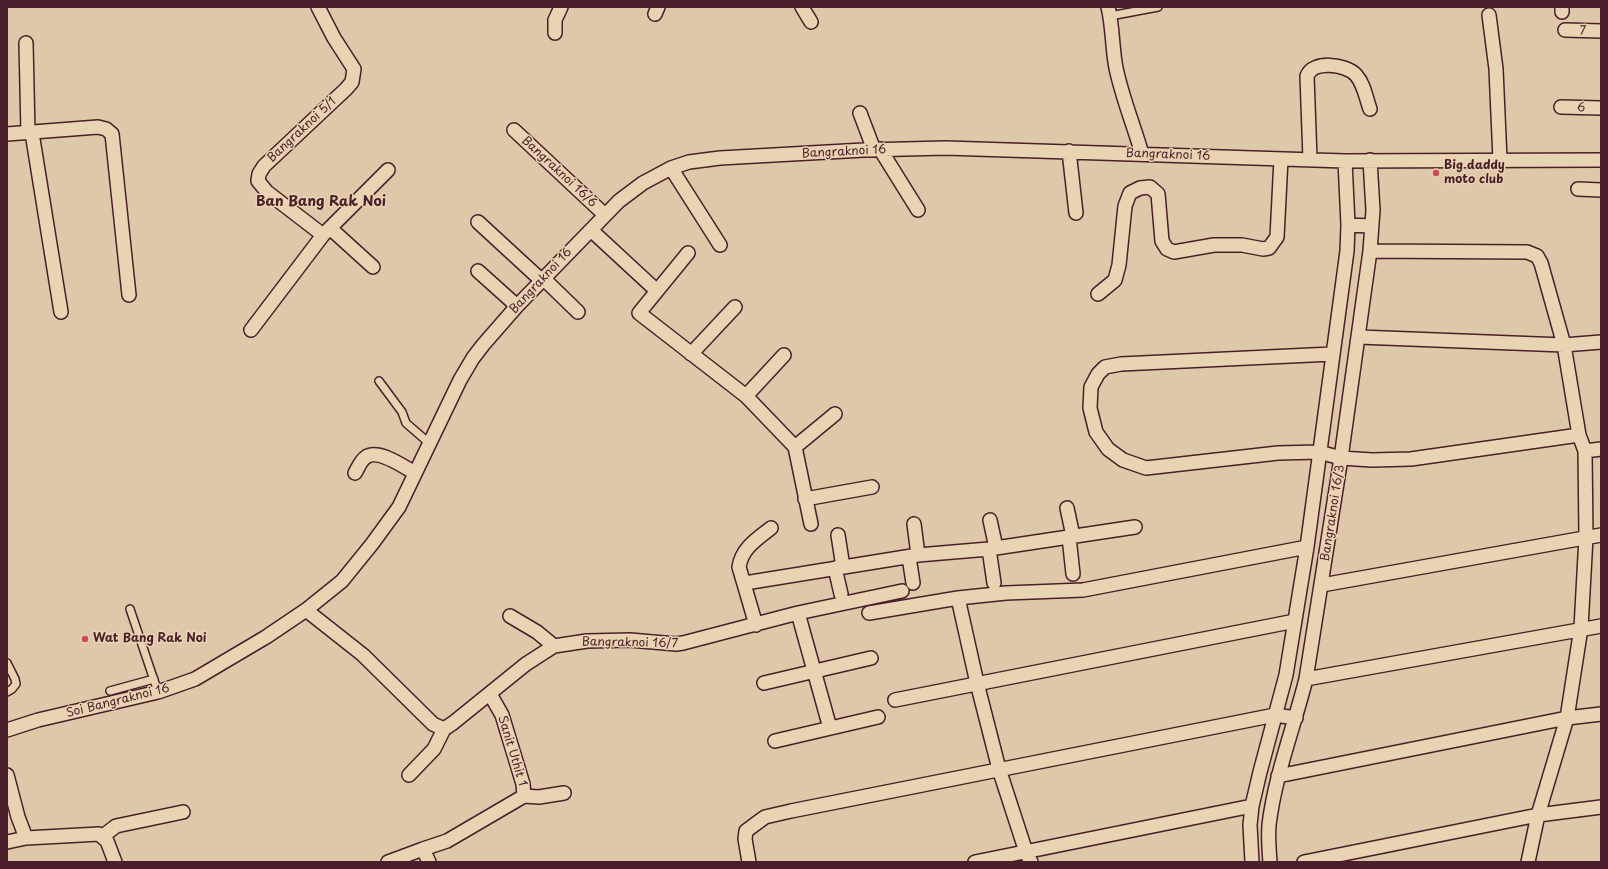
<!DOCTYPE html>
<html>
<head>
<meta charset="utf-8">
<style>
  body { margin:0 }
  #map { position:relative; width:1608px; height:869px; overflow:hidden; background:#dfc8aa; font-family:"Playpen Sans",sans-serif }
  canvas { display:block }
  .frame { position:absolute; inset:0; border:8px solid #4a1f2b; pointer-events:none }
</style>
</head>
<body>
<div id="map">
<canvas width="1608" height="869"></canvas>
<div class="frame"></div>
</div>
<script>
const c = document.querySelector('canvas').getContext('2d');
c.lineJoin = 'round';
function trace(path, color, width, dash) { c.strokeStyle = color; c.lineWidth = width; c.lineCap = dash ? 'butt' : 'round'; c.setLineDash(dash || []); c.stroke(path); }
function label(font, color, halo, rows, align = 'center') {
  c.font = font + ' "Playpen Sans",sans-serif'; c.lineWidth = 3; c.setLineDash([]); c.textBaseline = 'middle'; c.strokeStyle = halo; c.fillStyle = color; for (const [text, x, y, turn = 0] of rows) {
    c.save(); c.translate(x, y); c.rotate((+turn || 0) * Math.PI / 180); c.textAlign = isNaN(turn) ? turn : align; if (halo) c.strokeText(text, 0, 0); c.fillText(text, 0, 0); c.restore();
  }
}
const lane = new Path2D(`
  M 1110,16 L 1158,7
  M 379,381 L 402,412 L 406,423 L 429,443
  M 130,609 L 158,692
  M 7,663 L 15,679 L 16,684 L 12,689 L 7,692
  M 110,691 L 154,679`);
const street = new Path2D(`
  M 318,7 L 334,38 L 354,69 L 352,82 L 346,89 L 264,166 L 259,174 L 258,181 L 267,192 L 323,235
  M 802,7 L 811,22
  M 1108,7 C 1113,27 1112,48 1116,68 C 1122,97 1134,126 1142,154
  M 1562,12 L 1562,7
  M 655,14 L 658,7
  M 1489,15 L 1496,69 L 1500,160
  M 1565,30 L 1601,31
  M 555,33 L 555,20 L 561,7
  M 26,43 L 28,133
  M 1561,107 L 1601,108
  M 860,113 L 874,150
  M 514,130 L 605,215
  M 32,133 L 61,312
  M 7,134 L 98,127 L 106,129 L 112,134 L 129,295
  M 880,149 L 918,210
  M 1069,151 L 1076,213
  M 1310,159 L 1307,76 C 1313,60 1346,64 1356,75 C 1364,84 1366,98 1370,109
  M 671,168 L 720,245
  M 1578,189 L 1601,190
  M 478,222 L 541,280
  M 1348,225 L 1371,226
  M 330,228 L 373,267
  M 591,230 L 657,291
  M 1370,251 L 1527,252 L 1537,256 L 1541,263 L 1564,345 L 1579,435 L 1585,451 L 1586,537 L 1581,628 L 1567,718 L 1538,815 L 1528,862
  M 688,253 L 639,313 L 746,396 L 795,447 L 811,524
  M 478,271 L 517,306
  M 543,278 L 578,312
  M 1098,294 L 1115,280 L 1119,265 L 1125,206 L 1130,193 L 1140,188 L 1150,187 L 1158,194 L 1162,241 L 1167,249 L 1174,252 L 1214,245 L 1242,245 L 1263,249 L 1269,248 L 1277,237 L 1281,159
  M 251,330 L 323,235 L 388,170
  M 1359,337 L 1564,345 L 1601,342
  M 691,354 L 735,307
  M 1332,354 L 1121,364 L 1105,367 L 1098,374 L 1091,387 L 1090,408 L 1096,432 L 1108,449 L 1123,460 L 1146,468 L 1278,453 L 1319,452 L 1341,458 L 1372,460 L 1411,459 L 1579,435
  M 746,396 L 784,355
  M 795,447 L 835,414
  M 1585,451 L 1601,449
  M 355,473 C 358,468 361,460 366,457 C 378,448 404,467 415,473
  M 805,499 L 872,487
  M 1067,508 L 1073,536
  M 990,520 L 996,548
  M 914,524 L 918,555
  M 838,535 L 843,567
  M 1069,537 L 1073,574
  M 989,549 L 994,583
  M 909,557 L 913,583
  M 835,568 L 841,594
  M 745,583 L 918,555 L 989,549 L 1135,527
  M 1322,585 L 1601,535
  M 958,598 L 977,683 L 999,769 L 1026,852 L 1031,862
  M 306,610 L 363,655 L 433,724 L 444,729 L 453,723 L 526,664 L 554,646 L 587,641 L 630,640 L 676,644 L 683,643 L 798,613 L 902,591
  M 798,613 L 830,728
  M 869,613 L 958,598 L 1006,593 L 1083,590 L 1307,547
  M 510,616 L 537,632 L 554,646
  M 756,625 L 739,567 C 742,548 757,539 771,528
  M 1306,679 L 1601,626
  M 764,683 L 871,658
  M 895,700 L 1295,621
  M 7,730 L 38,720 L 158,692 L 195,679 L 266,637 L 306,610 L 342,581 L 372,544 L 399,507 L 460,380 L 473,358 L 483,345 L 517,306 L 619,201 L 643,183 L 671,168 L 689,162 L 720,158 L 864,150 L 946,148 L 1345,161 L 1601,160
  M 775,741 L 878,717
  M 7,775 L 18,817 L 26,838
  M 409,775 L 434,749 L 444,729
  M 1278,776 L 1567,718 L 1601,714
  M 524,796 L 539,797 L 564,793
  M 103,836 L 116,826 L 183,812
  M 7,842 L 26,838 L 99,834 L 107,841 L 115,862
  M 388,862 L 423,849
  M 429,862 L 423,849 L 447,841 L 524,796 L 523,784 L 502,715 L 490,694
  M 749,862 L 745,839 L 746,831 L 765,817 L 791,811 L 1275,715 L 1296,718
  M 975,862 L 1252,806
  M 1252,862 L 1250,825 L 1252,806 L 1260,772 L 1286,675 L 1307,547 L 1347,251 L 1348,225 L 1345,161
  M 1270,862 C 1269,850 1268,837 1269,825 C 1275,775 1294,727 1306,679 L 1341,458 L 1370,251 L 1373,210 L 1370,160
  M 1304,862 L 1538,815 L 1601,807`);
trace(lane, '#4a1f2b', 10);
trace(street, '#4a1f2b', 16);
trace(lane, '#e9d3b2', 7);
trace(street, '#e9d3b2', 13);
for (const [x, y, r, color] of [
  [1436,173,4,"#d1495b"],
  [85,639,4,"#d1495b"]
]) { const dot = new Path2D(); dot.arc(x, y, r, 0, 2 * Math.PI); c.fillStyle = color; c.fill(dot); trace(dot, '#e9d3b2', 1.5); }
label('12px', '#4a1f2b', '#e9d3b2', [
  ["7",1583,31,1],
  ["6",1581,108,1],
  ["Bangraknoi 5/1",302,130,-43],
  ["Bangraknoi 16",844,152,-3],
  ["Bangraknoi 16",1168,155,2],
  ["Bangraknoi 16/6",559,172,43],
  ["Bangraknoi 16",541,281,-47],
  ["Bangraknoi 16/3",1333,513,-81],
  ["Bangraknoi 16/7",630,643,1],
  ["Soi Bangraknoi 16",118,701,-14],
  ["Sanit Uthit 1",512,751,73]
]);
label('bold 12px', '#4a1f2b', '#e9d3b2', [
  ["Big daddy",1444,166],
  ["moto club",1444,180],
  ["Wat Bang Rak Noi",93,639]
], 'left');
label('bold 14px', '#4a1f2b', '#e9d3b2', [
  ["Ban Bang Rak Noi",321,202]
]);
</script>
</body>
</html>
